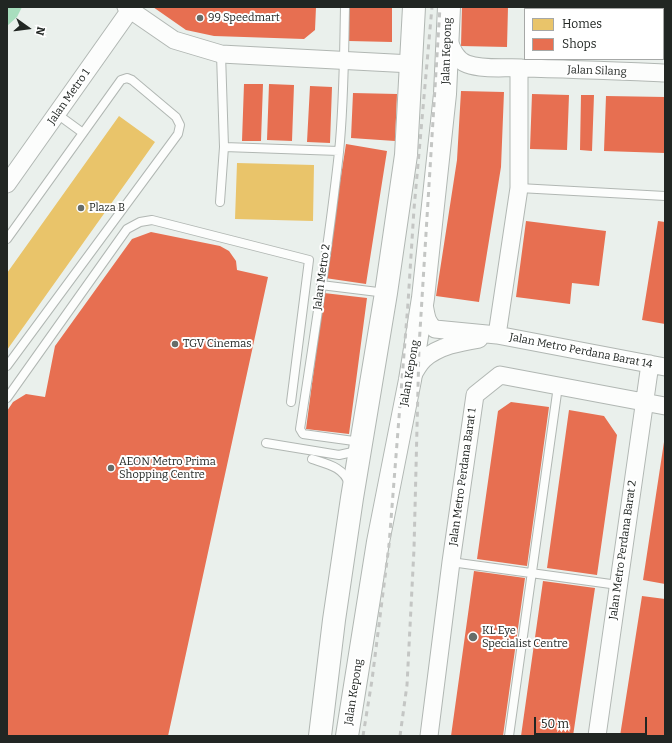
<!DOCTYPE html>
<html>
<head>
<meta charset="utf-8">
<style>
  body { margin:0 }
  #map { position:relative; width:672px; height:743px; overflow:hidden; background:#eaf0ec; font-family:Bitter,serif }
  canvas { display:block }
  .frame { position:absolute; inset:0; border:8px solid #212623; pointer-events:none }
  .legend { position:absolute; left:524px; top:8px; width:140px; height:52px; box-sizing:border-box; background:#fff; border:1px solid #a6a8a7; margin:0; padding:5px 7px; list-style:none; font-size:12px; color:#212623 }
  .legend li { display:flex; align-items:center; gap:8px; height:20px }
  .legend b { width:20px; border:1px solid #a6a8a7 }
  .north { position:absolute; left:8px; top:8px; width:40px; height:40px; -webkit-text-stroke:3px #fff; paint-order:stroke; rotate:104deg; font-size:11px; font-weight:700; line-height:16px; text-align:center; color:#212623 }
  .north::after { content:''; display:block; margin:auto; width:14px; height:18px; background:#212623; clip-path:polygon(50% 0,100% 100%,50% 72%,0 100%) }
  .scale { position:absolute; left:534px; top:717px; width:113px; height:18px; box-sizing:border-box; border:2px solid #212623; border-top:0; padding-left:5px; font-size:12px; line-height:14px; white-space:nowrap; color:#212623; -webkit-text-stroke:3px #fff; paint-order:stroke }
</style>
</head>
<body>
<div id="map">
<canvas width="672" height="743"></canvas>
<div class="frame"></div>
<ul class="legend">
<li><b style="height:11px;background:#e9c46a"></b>Homes</li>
<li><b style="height:11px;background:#e76f51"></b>Shops</li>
</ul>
<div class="north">N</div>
<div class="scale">50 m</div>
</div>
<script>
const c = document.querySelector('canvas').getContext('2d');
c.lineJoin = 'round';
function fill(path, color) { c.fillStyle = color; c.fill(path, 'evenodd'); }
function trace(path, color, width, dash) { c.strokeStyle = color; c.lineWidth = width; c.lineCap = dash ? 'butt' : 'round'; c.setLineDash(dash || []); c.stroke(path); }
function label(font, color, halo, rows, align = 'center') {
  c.font = font + ' Bitter,serif'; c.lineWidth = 4; c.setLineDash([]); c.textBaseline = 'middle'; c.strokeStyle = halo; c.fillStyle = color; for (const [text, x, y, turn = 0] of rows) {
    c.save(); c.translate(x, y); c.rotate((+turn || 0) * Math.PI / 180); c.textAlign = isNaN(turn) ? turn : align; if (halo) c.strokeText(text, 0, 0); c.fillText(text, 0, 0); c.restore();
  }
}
fill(new Path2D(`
  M 7,7 L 22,7 L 17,17 L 7,26 Z`), '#a8debe');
fill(new Path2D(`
  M 119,116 L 155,142 L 7,350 L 7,273 Z
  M 237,163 L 314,165 L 313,221 L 235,219 Z`), '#e9c46a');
fill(new Path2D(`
  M 153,7 L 316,7 L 315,30 L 304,39 L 214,36 L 186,30 Z
  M 349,7 L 392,7 L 392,42 L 349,41 Z
  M 462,7 L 508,7 L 507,47 L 461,46 Z
  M 548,7 L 665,7 L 665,53 L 663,53 L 663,9 L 547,9 Z
  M 244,84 L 263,84 L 261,141 L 242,141 Z
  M 269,84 L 294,85 L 292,141 L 267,140 Z
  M 310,86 L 332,87 L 330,143 L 307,142 Z
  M 461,91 L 504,92 L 501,167 L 479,302 L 436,296 L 457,160 Z
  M 353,93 L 397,94 L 395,141 L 351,138 Z
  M 532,94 L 569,95 L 567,150 L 530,149 Z
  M 581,95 L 594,95 L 592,151 L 580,150 Z
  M 606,96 L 665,97 L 665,153 L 604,151 Z
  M 346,144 L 387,151 L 366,284 L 325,278 Z
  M 526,221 L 606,231 L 599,286 L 572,283 L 570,304 L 516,297 Z
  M 658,221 L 665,222 L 665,324 L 642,320 Z
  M 151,232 L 220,246 L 229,251 L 236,261 L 237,270 L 268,277 L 168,736 L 7,736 L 7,411 L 13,402 L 26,394 L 45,397 L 55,346 L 132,239 Z
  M 324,293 L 367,298 L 349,434 L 306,429 Z
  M 511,402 L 549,407 L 527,566 L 477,559 L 498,411 Z
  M 569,410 L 604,416 L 617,435 L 597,575 L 547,568 Z
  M 664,442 L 665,442 L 665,584 L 643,580 Z
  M 474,571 L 525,578 L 503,736 L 451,736 Z
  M 543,581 L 595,588 L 573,736 L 521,736 Z
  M 642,596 L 665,599 L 665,736 L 620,736 Z`), '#e76f51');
const lane = new Path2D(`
  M 345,7 C 344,55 344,104 339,152 C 329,245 314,337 300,429 L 303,434 L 361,442
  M 57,114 L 83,133
  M 224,147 L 339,151
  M 519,188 L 665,196
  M 220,202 L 224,147 L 221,54
  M 7,239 L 121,80 L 127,78 L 132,80 L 176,117 L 180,125 L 178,134 L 7,366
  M 321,285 L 386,293
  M 7,398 L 127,229 L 140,222 L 152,220 L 309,260 L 291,402
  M 266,443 L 339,455 L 357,451
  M 312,459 C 327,464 344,467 349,484
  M 451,562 L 618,585
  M 509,736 L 558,386`);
const street = new Path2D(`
  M 126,7 L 174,40 L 221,54 L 412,64
  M 448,39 C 452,49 456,60 467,64 C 484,70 504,67 522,68 C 570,69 617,71 665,73
  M 7,184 L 130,10
  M 424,304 C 426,314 426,323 435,329 L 497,335 L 665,367
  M 497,335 L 519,188 L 519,68
  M 412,377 C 415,371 419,364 424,359 C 439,346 460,342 479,339
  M 429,736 L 451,562 L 475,395 L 500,375 L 665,406
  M 597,736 L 650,364`);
const primary = new Path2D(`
  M 320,736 L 334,620 L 352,498 L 386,293 L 406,155 L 414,7
  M 347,736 L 378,542 L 410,380 L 423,298 L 445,94 L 449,7`);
trace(lane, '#b1b7b3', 10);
trace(street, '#b1b7b3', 19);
trace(primary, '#b1b7b3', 24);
trace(lane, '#fcfdfc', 8);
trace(street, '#fcfdfc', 17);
trace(primary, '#fcfdfc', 22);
trace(new Path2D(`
  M 363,736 L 372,680 L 389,545 L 408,303 L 414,209 L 432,7
  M 400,736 L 407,685 L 414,549 L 419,347 L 440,7`), '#c4c6c4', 3, [5, 5]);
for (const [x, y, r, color] of [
  [200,18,4,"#676d69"],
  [81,208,4,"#676d69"],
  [175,344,4,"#676d69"],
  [111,468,4,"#676d69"],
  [473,637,5,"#676d69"]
]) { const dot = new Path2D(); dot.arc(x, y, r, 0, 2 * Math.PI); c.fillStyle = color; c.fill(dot); trace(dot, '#fff', 1.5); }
label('11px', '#212623', '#fff', [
  ["99 Speedmart",208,18],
  ["Plaza B",89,208],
  ["TGV Cinemas",183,344],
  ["AEON Metro Prima",119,462],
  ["Shopping Centre",119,475],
  ["KL Eye",482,631],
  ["Specialist Centre",482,644]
], 'left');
label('11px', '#212623', '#fff', [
  ["Jalan Kepong",447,51,-88],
  ["Jalan Silang",597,71,2],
  ["Jalan Metro 1",69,97,-55],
  ["Jalan Metro 2",322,277,-82],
  ["Jalan Metro Perdana Barat 14",581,351,11],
  ["Jalan Kepong",410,373,-80],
  ["Jalan Metro Perdana Barat 1",463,477,-82],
  ["Jalan Metro Perdana Barat 2",623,550,-82],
  ["Jalan Kepong",354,692,-81]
]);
</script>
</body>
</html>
